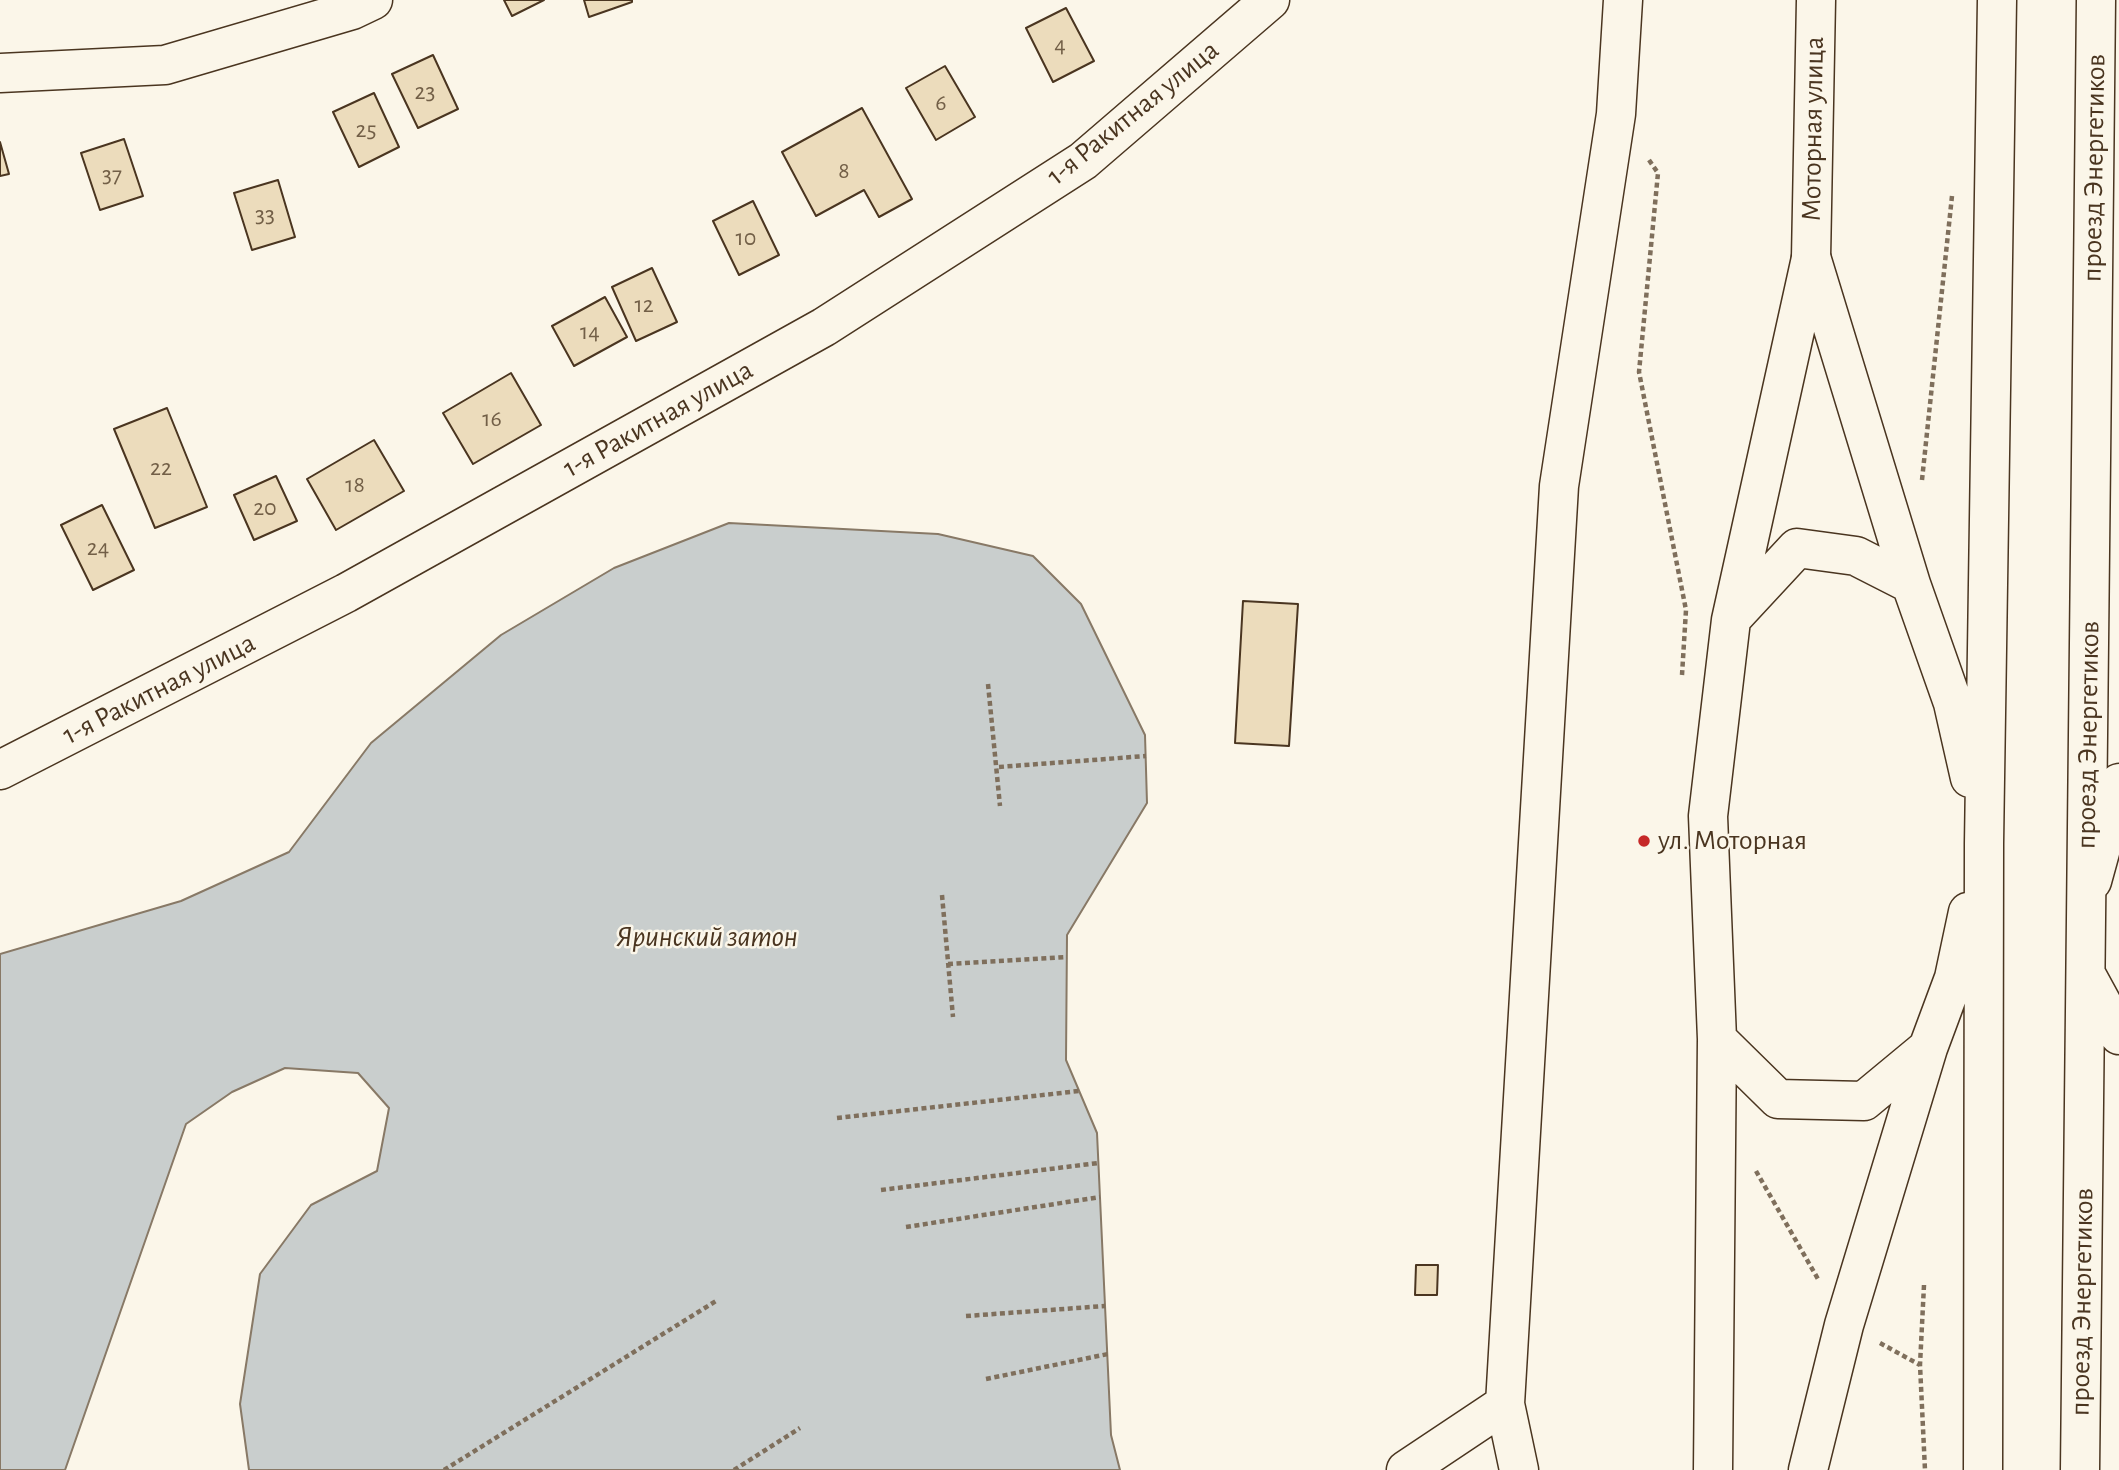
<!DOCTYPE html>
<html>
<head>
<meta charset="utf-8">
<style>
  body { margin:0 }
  canvas { display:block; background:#fbf6e9 }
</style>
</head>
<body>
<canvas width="2119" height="1470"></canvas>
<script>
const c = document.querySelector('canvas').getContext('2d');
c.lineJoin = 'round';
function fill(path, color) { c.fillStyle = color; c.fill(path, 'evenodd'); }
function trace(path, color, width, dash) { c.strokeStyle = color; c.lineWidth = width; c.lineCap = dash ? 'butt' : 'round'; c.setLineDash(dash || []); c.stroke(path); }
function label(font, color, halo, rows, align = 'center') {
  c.font = font + ' "Alegreya Sans",sans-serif'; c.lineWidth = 5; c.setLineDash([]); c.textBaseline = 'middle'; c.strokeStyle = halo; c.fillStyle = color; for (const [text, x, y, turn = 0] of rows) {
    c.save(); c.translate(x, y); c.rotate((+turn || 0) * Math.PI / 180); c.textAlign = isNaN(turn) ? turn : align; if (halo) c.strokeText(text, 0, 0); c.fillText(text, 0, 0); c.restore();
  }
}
const water = new Path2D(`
  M 729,523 L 938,534 L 1033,556 L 1081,604 L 1145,735 L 1147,803 L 1067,935 L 1066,1060 L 1097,1133 L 1111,1435 L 1120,1470 L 249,1470 L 240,1404 L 260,1274 L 311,1205 L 377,1171 L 389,1108 L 358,1073 L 285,1068 L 232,1092 L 186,1124 L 65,1470 L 0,1470 L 0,954 L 181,901 L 289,852 L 371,743 L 501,635 L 614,568 Z`);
fill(water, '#c9cecd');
trace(water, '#887966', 2);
const building = new Path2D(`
  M 504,0 L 544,0 L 512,16 Z
  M 584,0 L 632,0 L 632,2 L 589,17 Z
  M 1066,8 L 1094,61 L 1053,82 L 1026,28 Z
  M 433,55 L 458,109 L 418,128 L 392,74 Z
  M 945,66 L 975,117 L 936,140 L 906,88 Z
  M 374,93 L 399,147 L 359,167 L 333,112 Z
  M 862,108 L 912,199 L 879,217 L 864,190 L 816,216 L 782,152 Z
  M 124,139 L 143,196 L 100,210 L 81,153 Z
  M 0,142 L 9,174 L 0,176 Z
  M 278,180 L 295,237 L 252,250 L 234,193 Z
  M 753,201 L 779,255 L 739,275 L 713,221 Z
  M 652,268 L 677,322 L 636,341 L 612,287 Z
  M 605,297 L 627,337 L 574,366 L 552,326 Z
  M 511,373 L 541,425 L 473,464 L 443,413 Z
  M 167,408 L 207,507 L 155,528 L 114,429 Z
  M 374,440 L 404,491 L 336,530 L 307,479 Z
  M 276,476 L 297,521 L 254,540 L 234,495 Z
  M 102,505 L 134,570 L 93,590 L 61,525 Z
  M 1243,601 L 1298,604 L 1289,746 L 1235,743 Z
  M 1416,1265 L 1438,1265 L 1437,1295 L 1415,1295 Z`);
fill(building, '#ecdcbc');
trace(building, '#4a3520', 2);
const minor = new Path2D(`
  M 0,73 L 165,65 L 352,10 L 373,0
  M 1811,258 L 1816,0
  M 0,770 L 346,593 L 824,327 L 1083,161 L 1270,0
  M 2092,881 L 2119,783
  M 1406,1470 L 1505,1404
  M 1519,1470 L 1505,1404 L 1559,486 L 1616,114 L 1623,0`);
const major = new Path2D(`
  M 1812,260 L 1911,584
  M 1732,618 L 1797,548 L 1856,556 L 1911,584 L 1953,703 L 1970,778
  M 2088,978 L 2119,1035
  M 1717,1039 L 1778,1099 L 1864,1101 L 1928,1048 L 1954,978 L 1968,912
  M 1713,1470 L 1717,1039 L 1708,816 L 1731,620 L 1811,258
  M 1808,1470 L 1844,1325 L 1928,1048
  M 1983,1470 L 1984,843 L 1997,0
  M 2080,1470 L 2096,0`);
trace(minor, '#4a3520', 41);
trace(major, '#4a3520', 41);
trace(new Path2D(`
  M 1649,160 L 1658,173 L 1639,372 L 1686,610 L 1682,675
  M 1922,480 L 1952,196
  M 988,684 L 1000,806
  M 999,767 L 1146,756
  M 942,895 L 953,1017
  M 948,964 L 1067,957
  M 837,1118 L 1079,1091
  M 1756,1171 L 1818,1279
  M 881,1190 L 1098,1163
  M 906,1227 L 1100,1197
  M 1924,1285 L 1920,1365 L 1925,1470
  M 966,1316 L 1105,1306
  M 1880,1343 L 1920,1365
  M 986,1379 L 1108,1354
  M 444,1470 L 716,1301
  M 734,1470 L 800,1428`), '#7f6f5c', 4.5, [5, 3.5]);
trace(minor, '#fbf6e9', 38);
trace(major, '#fbf6e9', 38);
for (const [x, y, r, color] of [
  [1644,841,7,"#c62828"]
]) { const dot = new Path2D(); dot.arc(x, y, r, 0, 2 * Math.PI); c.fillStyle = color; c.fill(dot); trace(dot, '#fbf6e9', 2.5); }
label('24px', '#725f47', null, [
  ["4",1060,45],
  ["23",425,92],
  ["6",941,103],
  ["25",366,130],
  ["8",844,171],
  ["37",112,175],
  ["33",265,215],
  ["10",746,238],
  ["12",644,305],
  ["14",590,332],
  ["16",492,419],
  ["22",161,468],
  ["18",355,485],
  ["20",265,508],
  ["24",98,548]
]);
label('28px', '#4a3520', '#fbf6e9', [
  ["1-я Ракитная улица",1133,113,-39],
  ["Моторная улица",1813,129,-89],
  ["проезд Энергетиков",2094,168,-89],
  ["1-я Ракитная улица",658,419,-29],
  ["1-я Ракитная улица",159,689,-27],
  ["проезд Энергетиков",2088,735,-89],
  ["проезд Энергетиков",2082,1302,-89]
]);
label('28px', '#4a3520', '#fbf6e9', [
  ["ул. Моторная",1658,841]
], 'left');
label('italic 30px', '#4a3520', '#fbf6e9', [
  ["Яринский затон",707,937]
]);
</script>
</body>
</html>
